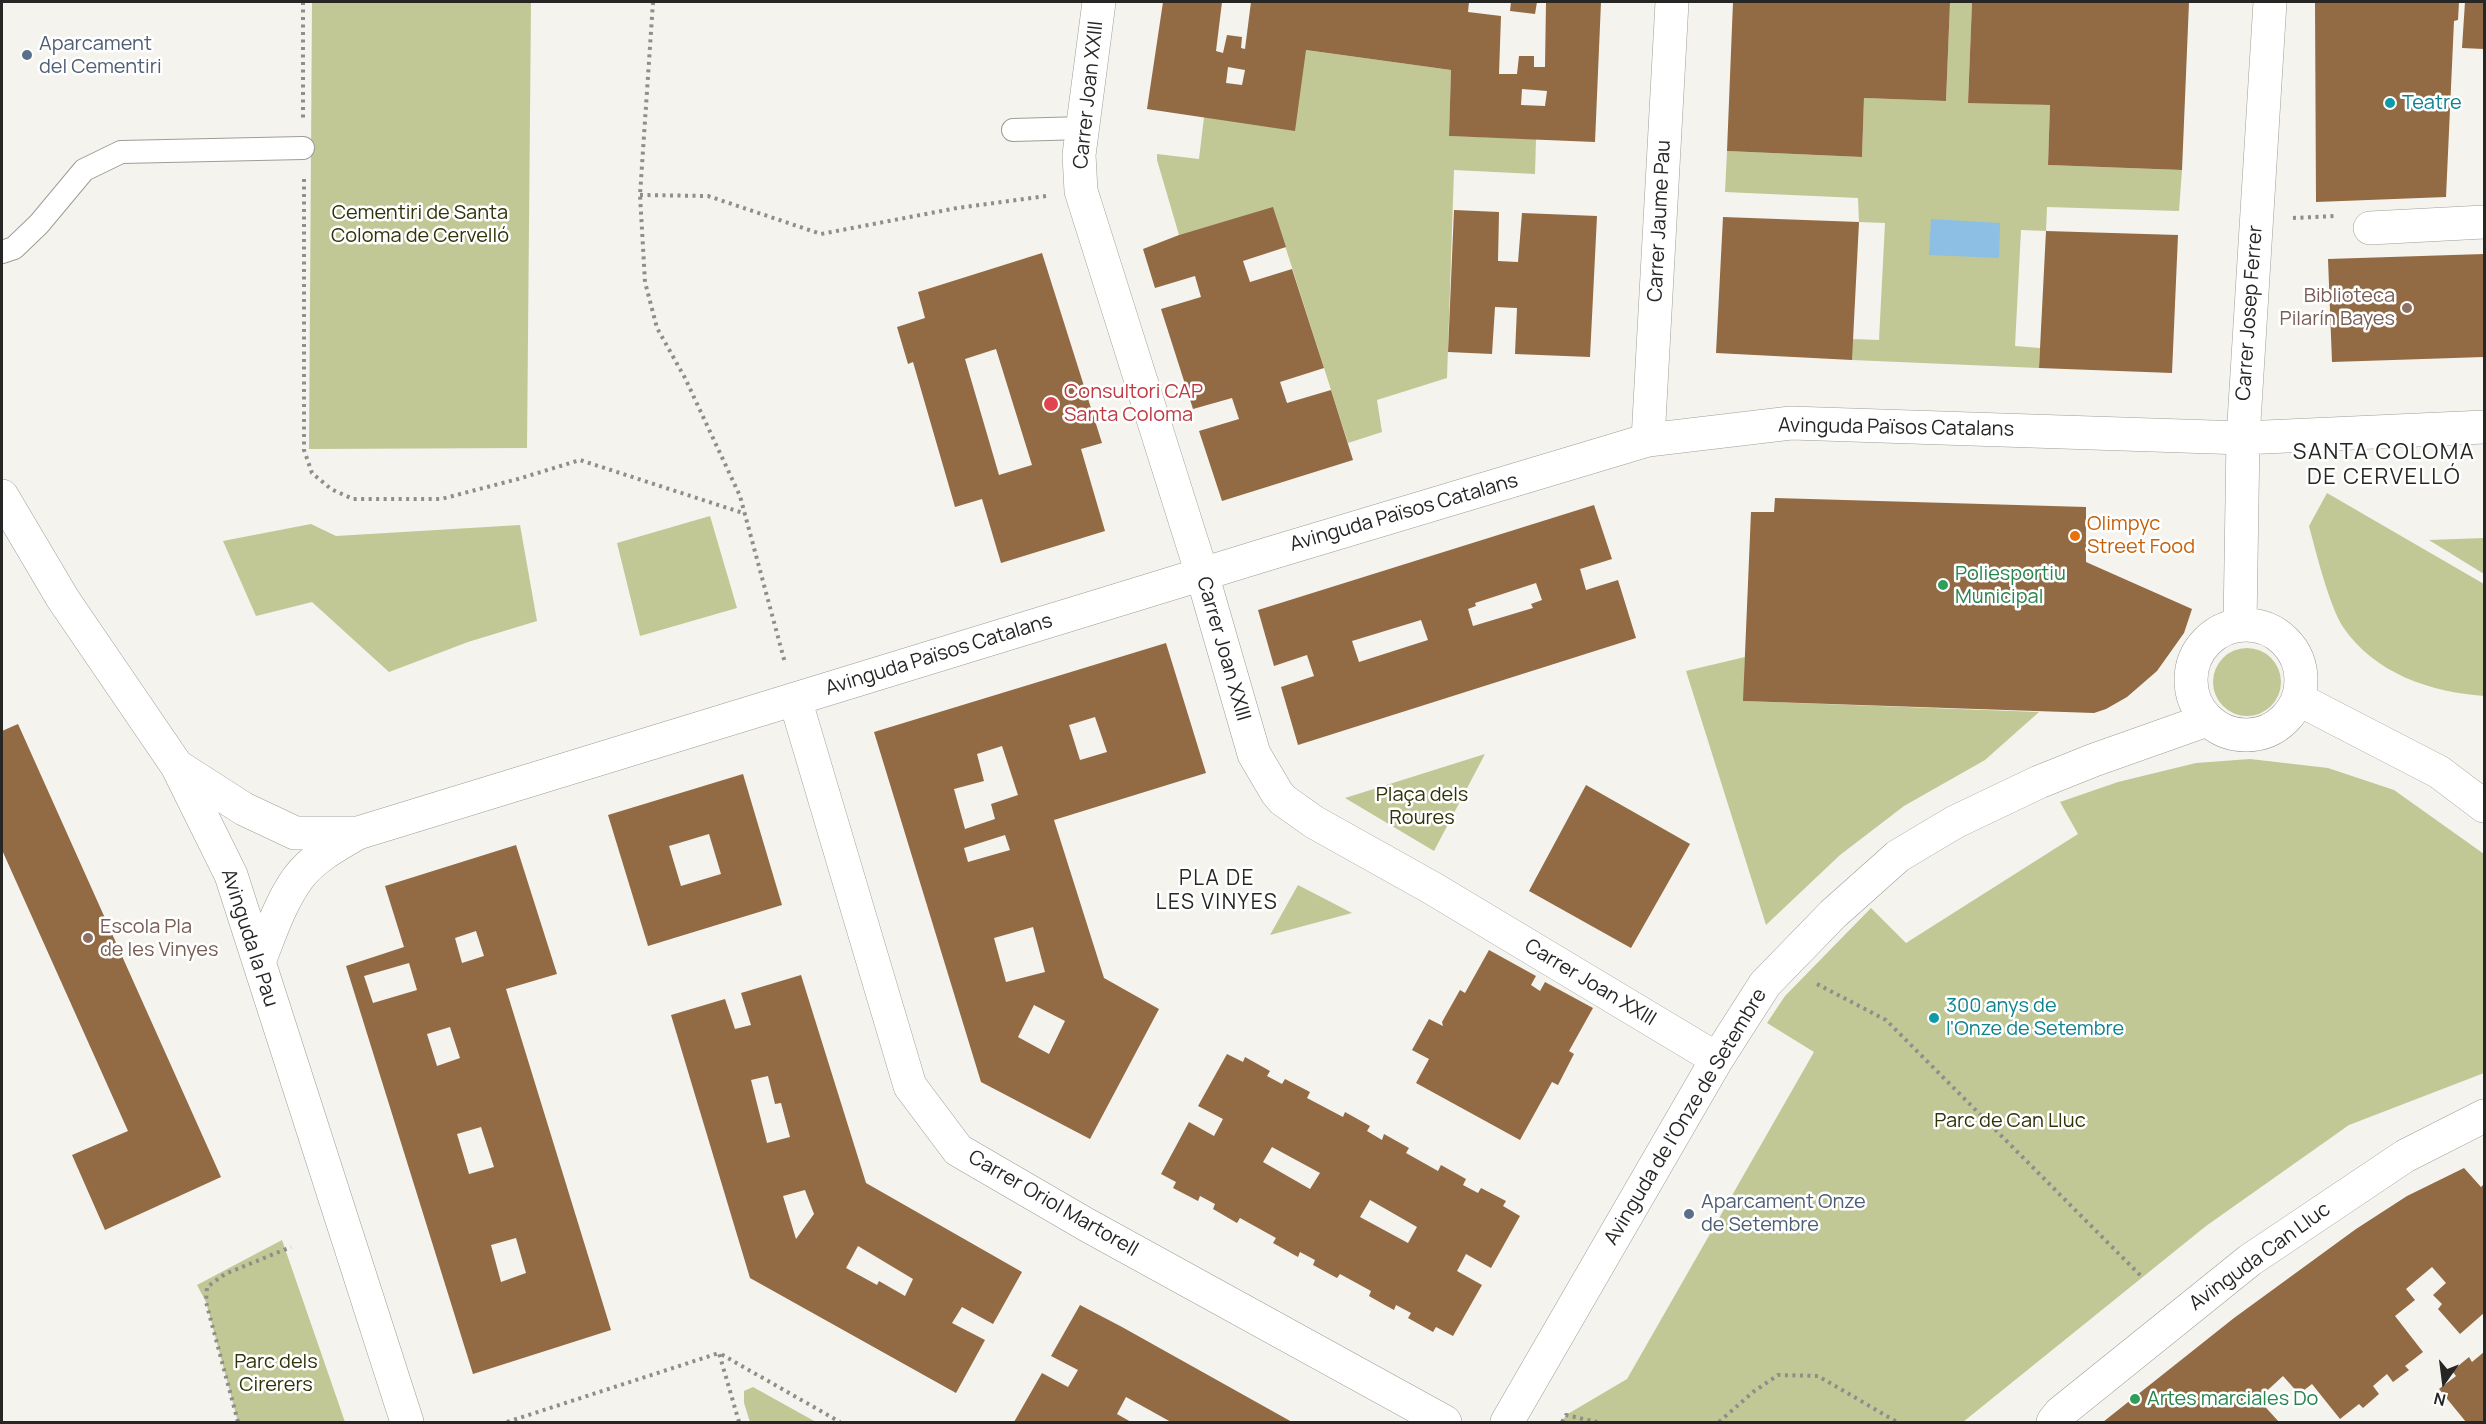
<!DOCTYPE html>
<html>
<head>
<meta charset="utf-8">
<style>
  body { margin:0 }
  #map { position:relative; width:2486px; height:1424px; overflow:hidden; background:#f4f3ee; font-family:Manrope,sans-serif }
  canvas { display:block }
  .frame { position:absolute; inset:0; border:3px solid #262624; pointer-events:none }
  .north { position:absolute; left:2414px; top:1352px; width:60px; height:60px; -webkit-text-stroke:4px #fff; paint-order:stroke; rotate:194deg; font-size:16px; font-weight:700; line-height:24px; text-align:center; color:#262624 }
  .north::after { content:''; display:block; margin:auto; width:21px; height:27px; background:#262624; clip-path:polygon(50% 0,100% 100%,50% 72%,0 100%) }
</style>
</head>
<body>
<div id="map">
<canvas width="2486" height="1424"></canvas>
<div class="frame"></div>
<div class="north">N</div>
</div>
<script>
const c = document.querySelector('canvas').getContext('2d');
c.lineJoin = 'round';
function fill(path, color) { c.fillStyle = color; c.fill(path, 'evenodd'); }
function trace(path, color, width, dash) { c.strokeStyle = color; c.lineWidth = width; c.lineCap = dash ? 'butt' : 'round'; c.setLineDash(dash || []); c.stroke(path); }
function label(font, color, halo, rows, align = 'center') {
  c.font = font + ' Manrope,sans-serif'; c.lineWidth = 5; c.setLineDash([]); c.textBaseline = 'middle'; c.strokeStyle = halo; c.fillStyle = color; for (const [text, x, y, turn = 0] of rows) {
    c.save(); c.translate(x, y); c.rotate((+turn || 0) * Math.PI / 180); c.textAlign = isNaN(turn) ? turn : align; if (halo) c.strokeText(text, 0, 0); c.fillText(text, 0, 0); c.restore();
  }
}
fill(new Path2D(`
  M 312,2 L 531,2 L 527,448 L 309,449 Z
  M 1950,3 L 1972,3 L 1968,102 L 2050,105 L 2048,165 L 2182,170 L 2179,211 L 2047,207 L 2046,231 L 2021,230 L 2015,346 L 2040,348 L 2039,368 L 1852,360 L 1852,339 L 1879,340 L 1885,223 L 1859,222 L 1858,198 L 1725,192 L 1727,151 L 1862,157 L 1864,98 L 1946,101 Z
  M 1306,50 L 1451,70 L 1449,136 L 1536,139 L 1535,174 L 1454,170 L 1447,378 L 1377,400 L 1382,432 L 1348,443 L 1273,208 L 1179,235 L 1157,160 L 1157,154 L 1199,159 L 1204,117 Z
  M 2327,493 L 2484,584 L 2484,696 C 2431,692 2375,674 2343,627 C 2329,605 2316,552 2309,526 Z
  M 710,516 L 737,608 L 640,636 L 617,543 Z
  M 311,524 L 336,536 L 520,525 L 537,621 L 468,642 L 389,672 L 312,602 L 256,616 L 223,541 Z
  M 2484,538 L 2484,574 L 2429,540 Z
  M2213 682a34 34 0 1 1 68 0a34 34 0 1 1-68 0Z
  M 1745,657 L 1744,701 L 2039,712 L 1985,760 L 1904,806 L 1840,855 L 1766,925 L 1686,671 Z
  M 1485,754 L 1434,851 L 1345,798 Z
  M 2250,759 L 2328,768 L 2394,790 L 2484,854 L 2484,1073 L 2349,1125 L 2206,1226 L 1963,1422 L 1562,1422 L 1566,1415 L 1627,1379 L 1814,1052 L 1767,1023 L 1785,996 L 1871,908 L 1906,943 L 2078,834 L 2060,802 L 2118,782 L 2196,763 Z
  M 1298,885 L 1352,913 L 1270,935 Z
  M 282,1240 L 345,1422 L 238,1422 L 206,1302 L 197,1285 Z
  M 753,1387 L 816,1422 L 750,1422 L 744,1403 L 744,1391 Z`), '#c1c896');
fill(new Path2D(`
  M 1931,219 L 2000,223 L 1999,258 L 1929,255 Z`), '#8cbfe3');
fill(new Path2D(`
  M 1163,2 L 1222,2 L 1216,51 L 1223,53 L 1227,35 L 1242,37 L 1241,48 L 1245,49 L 1251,2 L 1394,3 L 1394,2 L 1469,2 L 1468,12 L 1501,16 L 1499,74 L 1517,74 L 1519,56 L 1534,56 L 1534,67 L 1545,67 L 1546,2 L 1601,2 L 1595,142 L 1449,136 L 1451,70 L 1306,50 L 1295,131 L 1147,109 ZM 1228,67 L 1245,70 L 1242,85 L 1226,83 ZM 1522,89 L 1547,91 L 1545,106 L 1521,105 Z
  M 1511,2 L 1537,2 L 1535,14 L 1510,11 Z
  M 1733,2 L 1950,3 L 1946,101 L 1864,98 L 1862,157 L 1727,151 Z
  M 1985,2 L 2189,2 L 2182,170 L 2048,165 L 2050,105 L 1968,103 L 1972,3 Z
  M 2315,2 L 2459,2 L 2458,20 L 2454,21 L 2446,197 L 2316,202 Z
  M 2465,2 L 2484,2 L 2484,49 L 2462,48 Z
  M 1273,207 L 1286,247 L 1243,261 L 1250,282 L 1292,269 L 1324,368 L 1280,382 L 1287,403 L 1331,390 L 1353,460 L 1222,501 L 1199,431 L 1239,419 L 1232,398 L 1193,409 L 1161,309 L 1201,297 L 1195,276 L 1155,288 L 1143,249 L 1179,235 Z
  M 1454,210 L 1499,212 L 1498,261 L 1518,262 L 1522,213 L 1597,216 L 1590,357 L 1515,354 L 1517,308 L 1495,307 L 1492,354 L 1448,352 Z
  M 1723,217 L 1859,222 L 1852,360 L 1716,353 Z
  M 2046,231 L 2178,235 L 2172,373 L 2039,368 Z
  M 1042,253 L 1102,443 L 1081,449 L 1105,531 L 1001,563 L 982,499 L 955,507 L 913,362 L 908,364 L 897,327 L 925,318 L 918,292 ZM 996,349 L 1032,465 L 999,475 L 965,359 Z
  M 2484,254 L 2484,357 L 2332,362 L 2328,259 Z
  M 1775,498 L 2086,507 L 2086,562 L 2192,609 L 2184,633 L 2157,671 L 2127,697 L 2106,709 L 2094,713 L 1743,701 L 1751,512 L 1774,512 Z
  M 1594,505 L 1612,559 L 1580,569 L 1586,590 L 1618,580 L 1636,638 L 1298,745 L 1281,687 L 1314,676 L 1307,655 L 1274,666 L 1258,610 ZM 1536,583 L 1542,600 L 1531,604 L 1533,608 L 1473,626 L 1468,609 L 1476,606 L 1475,603 ZM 1421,620 L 1428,640 L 1359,662 L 1352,641 Z
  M 1166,643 L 1206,773 L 1054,820 L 1104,978 L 1159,1009 L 1090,1139 L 981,1082 L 874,732 ZM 1095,717 L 1107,752 L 1080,760 L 1069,725 ZM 1002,746 L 1018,795 L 991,804 L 995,819 L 965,829 L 954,789 L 984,781 L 977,754 ZM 1005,835 L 1010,850 L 968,862 L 964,848 ZM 1033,927 L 1045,972 L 1006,982 L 994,938 ZM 1034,1005 L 1065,1021 L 1049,1054 L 1018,1037 Z
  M 18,724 L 221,1177 L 105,1230 L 72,1155 L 128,1131 L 2,850 L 2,731 Z
  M 743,774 L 782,905 L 648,946 L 608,815 ZM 709,834 L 721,874 L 681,886 L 669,846 Z
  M 1586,785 L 1690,844 L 1631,948 L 1529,891 Z
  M 516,845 L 557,974 L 506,989 L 611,1330 L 473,1374 L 346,966 L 404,947 L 385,886 ZM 476,931 L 484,956 L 462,963 L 455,938 ZM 409,963 L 417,990 L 373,1003 L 364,976 ZM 450,1027 L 460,1058 L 437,1066 L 427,1034 ZM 481,1127 L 494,1167 L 469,1174 L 457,1134 ZM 516,1238 L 526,1273 L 501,1282 L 491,1245 Z
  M 1489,950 L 1536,976 L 1531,985 L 1540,991 L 1545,982 L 1593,1008 L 1569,1051 L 1574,1054 L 1558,1085 L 1552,1082 L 1520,1140 L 1416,1083 L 1429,1059 L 1412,1050 L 1429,1019 L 1443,1026 L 1442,1022 L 1460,990 L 1465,993 Z
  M 801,975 L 866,1183 L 1022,1272 L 993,1324 L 962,1307 L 952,1323 L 985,1340 L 956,1393 L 750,1278 L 671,1015 L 725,999 L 735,1029 L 751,1025 L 741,993 ZM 768,1076 L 775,1104 L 781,1103 L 790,1137 L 767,1143 L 751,1080 ZM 805,1190 L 814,1214 L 796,1239 L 783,1196 ZM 858,1246 L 913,1279 L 905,1296 L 879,1281 L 877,1285 L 846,1268 Z
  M 1227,1054 L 1243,1062 L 1245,1057 L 1270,1071 L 1267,1076 L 1282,1084 L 1285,1079 L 1310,1092 L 1307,1098 L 1343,1117 L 1345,1112 L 1370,1126 L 1367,1131 L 1382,1140 L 1384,1134 L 1409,1148 L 1406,1153 L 1438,1171 L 1441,1165 L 1466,1179 L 1463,1185 L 1478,1193 L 1481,1188 L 1506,1201 L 1503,1206 L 1520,1216 L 1491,1268 L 1466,1254 L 1457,1271 L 1482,1285 L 1453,1336 L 1436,1327 L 1433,1332 L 1408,1318 L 1411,1313 L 1396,1305 L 1394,1310 L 1383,1304 L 1369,1296 L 1371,1291 L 1340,1274 L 1337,1278 L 1313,1265 L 1315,1260 L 1300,1252 L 1298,1257 L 1273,1243 L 1276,1238 L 1240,1218 L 1237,1223 L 1213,1209 L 1215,1204 L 1200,1196 L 1198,1201 L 1173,1188 L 1176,1182 L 1161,1174 L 1189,1122 L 1214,1136 L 1223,1119 L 1198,1106 ZM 1272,1147 L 1320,1173 L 1310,1189 L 1263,1162 ZM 1370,1200 L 1417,1227 L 1408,1243 L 1360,1217 Z
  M 2464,1168 L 2481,1187 L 2484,1184 L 2484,1313 L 2460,1334 L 2438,1309 L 2442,1304 L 2433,1295 L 2446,1283 L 2432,1267 L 2406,1289 L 2415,1300 L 2395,1316 L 2423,1352 L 2405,1366 L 2409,1370 L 2393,1382 L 2387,1374 L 2373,1386 L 2379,1394 L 2363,1408 L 2359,1404 L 2340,1419 L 2312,1384 L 2299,1394 L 2283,1376 L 2258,1399 L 2279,1422 L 2103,1422 L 2234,1318 L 2356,1229 L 2407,1196 Z
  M 1080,1305 L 1122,1327 L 1292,1422 L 1171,1422 L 1126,1397 L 1117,1414 L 1131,1422 L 1014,1422 L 1042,1373 L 1068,1387 L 1078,1370 L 1051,1356 Z
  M 2484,1352 L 2484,1422 L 2466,1422 L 2439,1389 L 2456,1376 L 2452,1371 L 2469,1357 L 2472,1362 Z`), '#926a44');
const lane = new Path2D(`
  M 1013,130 L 1083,128
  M 2,252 L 14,248 L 39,224 L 84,170 L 121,152 L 303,148`);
const street = new Path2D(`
  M 1099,2 L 1079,155 L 1081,191 L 1202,574 L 1254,754 L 1277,793 L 1283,800 L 1314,822 L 1432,888 L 1717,1059
  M 2370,228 L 2484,222
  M 1648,440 L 1672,2
  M 2,496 L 63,599 L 177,766 L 231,875 L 407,1422
  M2191 680a55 55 0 1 1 110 0a55 55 0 1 1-110 0Z
  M 2240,625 L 2243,438 L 2270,2
  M 795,699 L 910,1086 L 958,1150 L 1087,1225 L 1445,1422
  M 2298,699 L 2439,772 L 2484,806
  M 177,766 L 244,809 L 295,833 L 358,833 L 1271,553 L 1648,440 L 1791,423 L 2243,438 L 2484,427
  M 259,962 C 270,934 280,903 298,878 C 313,858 337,845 358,833
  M 1507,1422 L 1717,1059 L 1765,984 L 1833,914 L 1898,856 L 1955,822 L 2039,782 L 2094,760 L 2207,720
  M 2053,1422 L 2060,1413 L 2250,1260 L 2405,1156 L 2484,1116`);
trace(lane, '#9d9d98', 24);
trace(street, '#9d9d98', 34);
trace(new Path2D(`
  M 303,2 L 303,118
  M 653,2 L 640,195 L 645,282 L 657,328 L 685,378 L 740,496 L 785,663
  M 304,179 L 304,450 L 312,473 L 331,489 L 353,499 L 441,499 L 518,479 L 580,460 L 746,514
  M 640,195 L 708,196 L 821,234 L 957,208 L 1046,196
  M 2293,218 L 2336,216
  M 1817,984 L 1886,1020 L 2142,1277
  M 238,1422 L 206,1302 L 207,1287 L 225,1274 L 291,1247
  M 507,1422 L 719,1353
  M 739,1422 L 719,1353 L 840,1422
  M 1562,1422 L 1566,1415 L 1597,1422
  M 1719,1422 L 1753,1392 L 1778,1375 L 1818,1376 L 1897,1422`), '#8e8e8a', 4, [3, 4.5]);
trace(lane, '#fff', 22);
trace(street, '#fff', 33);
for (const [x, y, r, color] of [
  [27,55,6,"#5c6f8a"],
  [2390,103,6,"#0f9aa8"],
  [2407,308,6,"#8d6e63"],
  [1051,404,8,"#e0444e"],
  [2075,536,6,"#e8710a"],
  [1943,585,6,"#2e9e5b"],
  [88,938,6,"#8d6e63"],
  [1934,1018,6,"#0f9aa8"],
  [1689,1214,6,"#5c6f8a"],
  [2135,1399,6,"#2e9e5b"]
]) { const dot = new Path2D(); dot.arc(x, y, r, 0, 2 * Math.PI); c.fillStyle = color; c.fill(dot); trace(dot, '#fff', 2); }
label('20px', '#4e5e75', '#fff', [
  ["Aparcament",39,44],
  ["del Cementiri",39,67],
  ["Aparcament Onze",1701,1202],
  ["de Setembre",1701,1225]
], 'left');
label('20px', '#262624', '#fff', [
  ["Carrer Joan XXIII",1089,95,-84],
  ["Carrer Jaume Pau",1660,221,-87],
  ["Carrer Josep Ferrer",2250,313,-86],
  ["Avinguda Països Catalans",1896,428,1],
  ["Avinguda Països Catalans",1404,513,-16],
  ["Carrer Joan XXIII",1223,649,74],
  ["Avinguda Països Catalans",939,655,-17],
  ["Avinguda la Pau",249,938,72],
  ["Carrer Joan XXIII",1590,983,31],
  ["Avinguda de l'Onze de Setembre",1686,1117,-59],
  ["Carrer Oriol Martorell",1053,1204,30],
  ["Avinguda Can Lluc",2260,1257,-36]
]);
label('20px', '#0d838f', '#fff', [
  ["Teatre",2402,103],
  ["300 anys de",1946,1006],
  ["l'Onze de Setembre",1946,1029]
], 'left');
label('20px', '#2f3307', '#fff', [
  ["Cementiri de Santa",420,213],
  ["Coloma de Cervelló",420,236],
  ["Plaça dels",1422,795],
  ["Roures",1422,818],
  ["Parc de Can Lluc",2010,1121],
  ["Parc dels",276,1362],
  ["Cirerers",276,1385]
]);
label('20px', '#785e54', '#fff', [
  ["Biblioteca",2395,296],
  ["Pilarín Bayes",2395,319],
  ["Escola Pla",100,927,"left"],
  ["de les Vinyes",100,950,"left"]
], 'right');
label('20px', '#be3a42', '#fff', [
  ["Consultori CAP",1064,392],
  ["Santa Coloma",1064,415]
], 'left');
label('20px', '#c56008', '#fff', [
  ["Olimpyc",2087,524],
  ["Street Food",2087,547]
], 'left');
label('20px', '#27864d', '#fff', [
  ["Poliesportiu",1955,574],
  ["Municipal",1955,597],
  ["Artes marciales Do",2147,1399]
], 'left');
c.letterSpacing = '1.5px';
label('21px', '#262624', '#fff', [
  ["PLA DE",1217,879],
  ["LES VINYES",1217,903]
]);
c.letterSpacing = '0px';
c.letterSpacing = '1.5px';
label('22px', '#262624', '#fff', [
  ["SANTA COLOMA",2384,453],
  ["DE CERVELLÓ",2384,478]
]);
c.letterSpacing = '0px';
</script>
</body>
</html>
